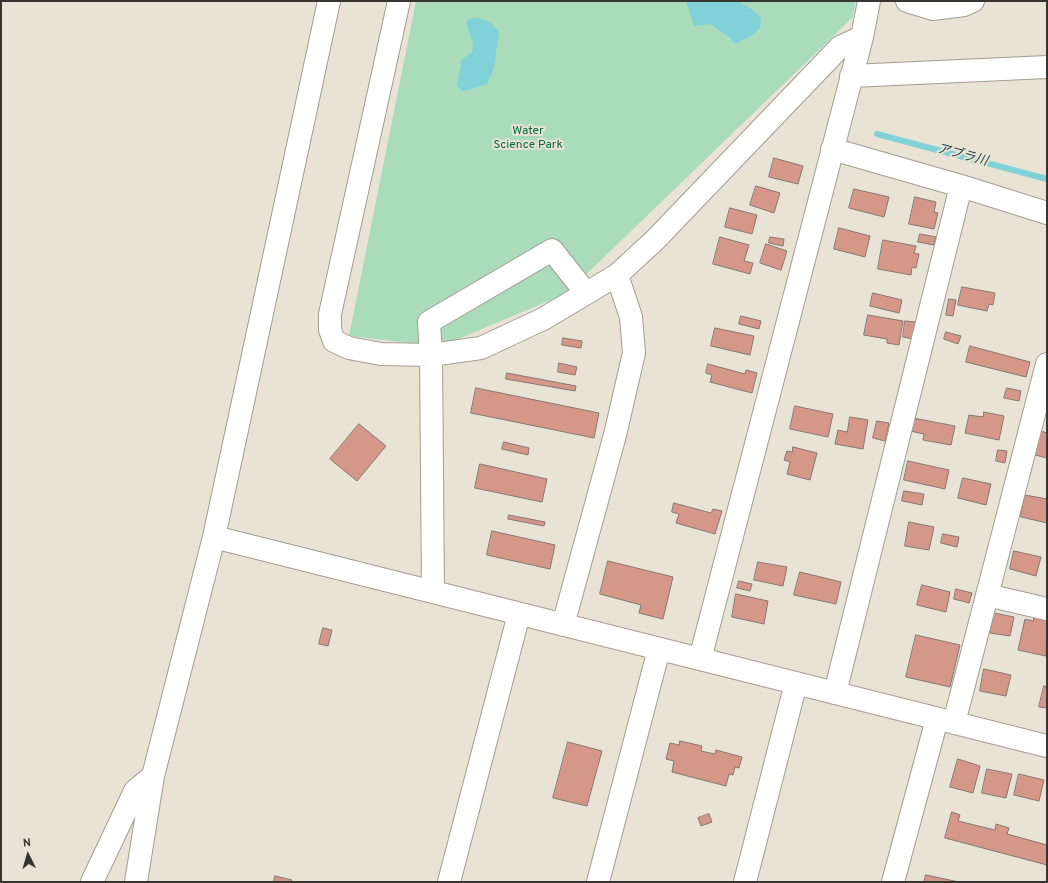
<!DOCTYPE html>
<html>
<head>
<meta charset="utf-8">
<style>
  body { margin:0 }
  #map { position:relative; width:1048px; height:883px; overflow:hidden; background:#e9e3d6; font-family:Overpass,sans-serif }
  canvas { display:block }
  .frame { position:absolute; inset:0; border:2px solid #373530; pointer-events:none }
  .north { position:absolute; left:8px; top:835px; width:40px; height:40px; -webkit-text-stroke:3px #e9e3d6; paint-order:stroke; rotate:355deg; font-size:11px; font-weight:700; line-height:16px; text-align:center; color:#373530 }
  .north::after { content:''; display:block; margin:auto; width:14px; height:18px; background:#373530; clip-path:polygon(50% 0,100% 100%,50% 72%,0 100%) }
</style>
</head>
<body>
<div id="map">
<canvas width="1048" height="883"></canvas>
<div class="frame"></div>
<div class="north">N</div>
</div>
<script>
const c = document.querySelector('canvas').getContext('2d');
c.lineJoin = 'round';
function fill(path, color) { c.fillStyle = color; c.fill(path, 'evenodd'); }
function trace(path, color, width, dash) { c.strokeStyle = color; c.lineWidth = width; c.lineCap = dash ? 'butt' : 'round'; c.setLineDash(dash || []); c.stroke(path); }
function label(font, color, halo, rows, align = 'center') {
  c.font = font + ' Overpass,"Noto Sans JP",sans-serif'; c.lineWidth = 4; c.setLineDash([]); c.textBaseline = 'middle'; c.strokeStyle = halo; c.fillStyle = color; for (const [text, x, y, turn = 0] of rows) {
    c.save(); c.translate(x, y); c.rotate((+turn || 0) * Math.PI / 180); c.textAlign = isNaN(turn) ? turn : align; if (halo) c.strokeText(text, 0, 0); c.fillText(text, 0, 0); c.restore();
  }
}
fill(new Path2D(`
  M 416,1 L 856,1 L 852,18 L 567,293 L 456,340 L 410,343 L 349,336 Z`), '#aadcbc');
fill(new Path2D(`
  M 686,1 L 739,1 L 753,10 L 761,17 L 760,28 L 753,35 L 735,44 L 729,37 L 710,24 L 694,26 Z
  M 479,18 L 491,23 L 499,32 L 494,67 L 487,84 L 468,90 L 462,91 L 457,85 L 462,59 L 472,53 L 473,43 L 466,23 L 469,19 Z`), '#81d1d8');
trace(new Path2D(`
  M 877,134 L 1047,179`), '#81d1d8', 6);
const building = new Path2D(`
  M 774,158 L 803,166 L 798,184 L 769,177 Z
  M 756,186 L 780,193 L 774,213 L 750,205 Z
  M 854,189 L 889,197 L 884,217 L 849,208 Z
  M 915,197 L 936,202 L 934,212 L 938,213 L 934,229 L 909,224 Z
  M 730,208 L 757,215 L 752,234 L 725,227 Z
  M 839,228 L 870,236 L 865,257 L 834,249 Z
  M 920,234 L 936,237 L 934,245 L 918,242 Z
  M 720,237 L 749,245 L 744,261 L 753,263 L 750,274 L 713,264 Z
  M 770,237 L 784,239 L 783,246 L 769,243 Z
  M 883,240 L 916,246 L 914,253 L 919,254 L 916,268 L 912,267 L 911,275 L 878,269 Z
  M 766,244 L 787,251 L 781,270 L 760,263 Z
  M 962,287 L 995,293 L 993,305 L 989,304 L 987,311 L 958,305 Z
  M 873,293 L 902,300 L 899,313 L 870,306 Z
  M 949,299 L 956,300 L 953,316 L 946,315 Z
  M 868,315 L 903,321 L 899,345 L 887,343 L 887,339 L 864,335 Z
  M 741,316 L 761,321 L 759,329 L 739,324 Z
  M 905,321 L 916,322 L 913,339 L 903,337 Z
  M 715,328 L 754,336 L 750,355 L 711,346 Z
  M 946,332 L 961,336 L 958,344 L 944,339 Z
  M 563,338 L 582,341 L 581,348 L 562,345 Z
  M 970,346 L 1030,362 L 1026,377 L 966,362 Z
  M 559,363 L 577,367 L 575,375 L 558,372 Z
  M 708,364 L 745,374 L 746,370 L 757,373 L 752,393 L 710,382 L 712,375 L 706,373 Z
  M 507,373 L 576,386 L 575,391 L 506,379 Z
  M 476,388 L 599,413 L 594,438 L 471,413 Z
  M 1007,388 L 1021,391 L 1019,401 L 1004,398 Z
  M 795,406 L 833,414 L 828,437 L 790,429 Z
  M 984,412 L 1004,416 L 999,440 L 965,433 L 969,415 L 983,417 Z
  M 850,417 L 868,420 L 863,449 L 835,444 L 838,430 L 847,432 Z
  M 913,418 L 955,426 L 951,445 L 923,440 L 924,434 L 910,431 Z
  M 877,421 L 889,423 L 885,441 L 873,438 Z
  M 359,424 L 386,446 L 357,481 L 330,459 Z
  M 1041,431 L 1047,433 L 1047,458 L 1035,455 Z
  M 504,442 L 529,448 L 528,455 L 502,449 Z
  M 793,447 L 817,453 L 810,480 L 787,474 L 790,462 L 784,460 L 787,451 L 792,452 Z
  M 998,450 L 1007,451 L 1005,463 L 996,461 Z
  M 908,461 L 949,470 L 945,489 L 904,480 Z
  M 480,464 L 547,479 L 542,502 L 475,488 Z
  M 963,478 L 991,484 L 986,505 L 958,498 Z
  M 904,491 L 924,494 L 922,505 L 902,501 Z
  M 1025,495 L 1047,499 L 1047,523 L 1021,517 Z
  M 674,503 L 711,513 L 713,509 L 722,511 L 715,534 L 676,523 L 679,514 L 672,512 Z
  M 509,515 L 545,522 L 544,526 L 508,519 Z
  M 909,522 L 934,527 L 929,550 L 905,546 Z
  M 492,531 L 555,545 L 550,569 L 487,555 Z
  M 943,534 L 959,537 L 957,547 L 941,543 Z
  M 1014,551 L 1041,557 L 1036,576 L 1010,569 Z
  M 608,561 L 673,577 L 663,619 L 639,613 L 641,605 L 600,594 Z
  M 758,562 L 787,567 L 783,586 L 754,580 Z
  M 800,572 L 841,582 L 836,604 L 794,595 Z
  M 739,581 L 752,584 L 750,591 L 737,588 Z
  M 922,585 L 950,592 L 946,612 L 917,605 Z
  M 956,589 L 972,593 L 969,603 L 954,599 Z
  M 736,594 L 768,601 L 764,624 L 732,617 Z
  M 994,613 L 1014,617 L 1010,636 L 990,633 Z
  M 1034,617 L 1047,620 L 1046,656 L 1018,650 L 1025,619 L 1033,621 Z
  M 323,628 L 332,630 L 328,646 L 319,644 Z
  M 916,635 L 960,645 L 950,687 L 906,677 Z
  M 984,669 L 1011,675 L 1006,696 L 980,691 Z
  M 1044,686 L 1047,687 L 1047,708 L 1039,707 Z
  M 680,741 L 702,746 L 701,751 L 715,754 L 716,750 L 742,757 L 739,768 L 735,767 L 733,775 L 729,774 L 726,786 L 672,772 L 674,761 L 666,759 L 670,743 L 679,745 Z
  M 568,742 L 602,751 L 587,806 L 553,798 Z
  M 958,759 L 980,766 L 973,793 L 950,787 Z
  M 987,769 L 1012,774 L 1006,798 L 982,793 Z
  M 1019,774 L 1044,780 L 1039,801 L 1014,795 Z
  M 952,812 L 960,815 L 958,821 L 995,830 L 996,824 L 1009,828 L 1007,834 L 1047,845 L 1047,865 L 945,838 Z
  M 709,814 L 712,822 L 701,826 L 698,818 Z
  M 926,875 L 959,882 L 924,882 Z
  M 275,876 L 292,880 L 291,882 L 274,882 Z`);
fill(building, '#d59787');
trace(building, '#857773', 1);
const minor = new Path2D(`
  M 399,1 L 330,314 L 330,330 L 334,341 L 349,348 L 381,354 L 431,355 L 481,348 L 543,319 L 617,275 L 655,240 L 840,47 L 862,37
  M 907,1 L 933,9 L 964,5 L 973,1
  M 851,76 L 1047,67
  M 832,149 L 961,186 L 1047,213
  M 214,537 L 1047,746
  M 433,592 L 431,355 L 429,322 L 552,250 L 586,293
  M 987,595 L 1047,609
  M 563,625 L 615,435 L 634,353 L 631,317 L 617,275
  M 700,659 L 862,37 L 869,1
  M 835,693 L 961,186
  M 954,723 L 1047,364
  M 92,882 L 135,791 L 153,776
  M 136,882 L 153,776 L 214,537 L 329,1
  M 449,882 L 519,614
  M 598,882 L 659,649
  M 745,882 L 796,683
  M 893,882 L 937,719`);
trace(minor, '#a39d91', 24);
trace(minor, '#fff', 22);
label('12px', '#05693d', '#e9e3d6', [
  ["Water",528,132],
  ["Science Park",528,146]
]);
label('italic 13px', '#1d4346', '#e9e3d6', [
  ["アブラ川",962,156,15]
]);
</script>
</body>
</html>
